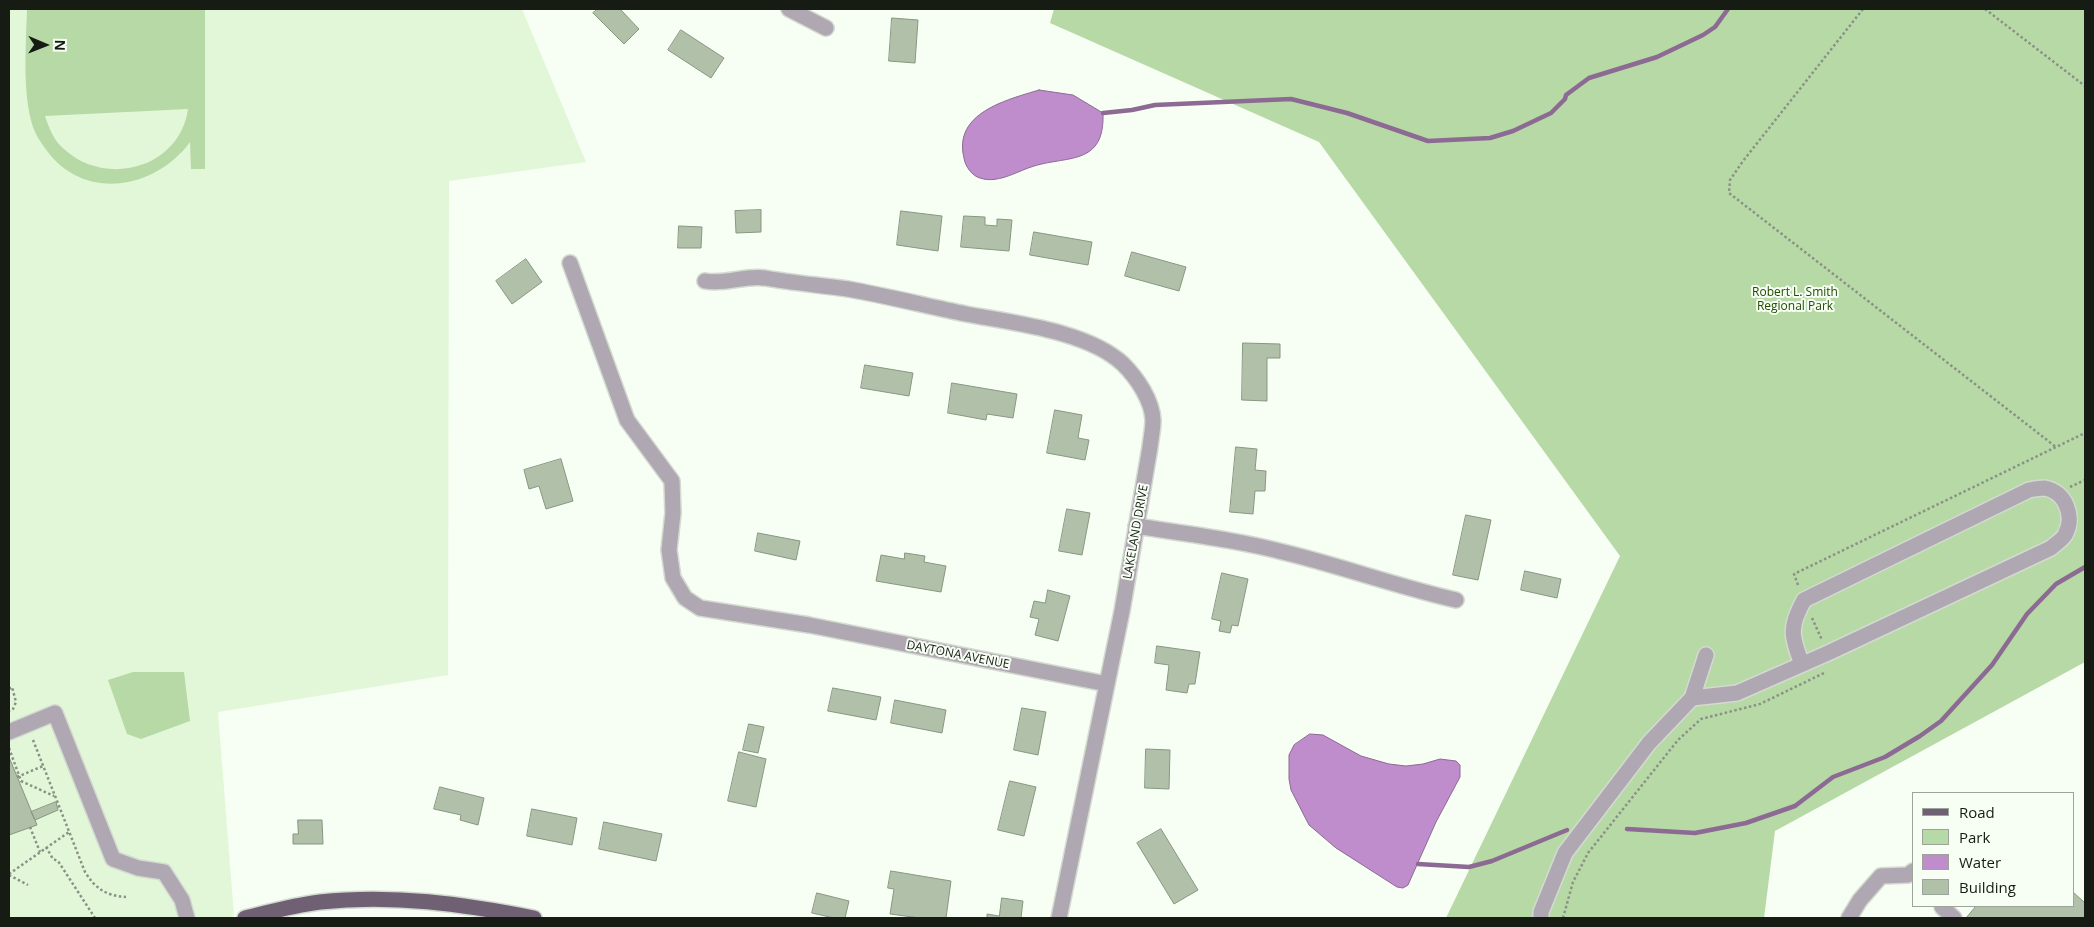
<!DOCTYPE html>
<html>
<head>
<meta charset="utf-8">
<style>
  body { margin:0 }
  #map { position:relative; width:2094px; height:927px; overflow:hidden; background:#f7fef4; font-family:"Open Sans",sans-serif }
  canvas { display:block }
  .frame { position:absolute; inset:0; border:10px solid #161c13; pointer-events:none }
  .legend { position:absolute; left:1912px; top:792px; width:162px; height:115px; box-sizing:border-box; background:#f7fef4; border:1px solid #9da49a; margin:0; padding:6px 9px; list-style:none; font-size:15px; color:#161c13 }
  .legend li { display:flex; align-items:center; gap:10px; height:25px }
  .legend b { width:25px; border:1px solid #9da49a }
  .north { position:absolute; left:20px; top:20px; width:50px; height:50px; -webkit-text-stroke:4px #f7fef4; paint-order:stroke; rotate:91deg; font-size:14px; font-weight:700; line-height:20px; text-align:center; color:#161c13 }
  .north::after { content:''; display:block; margin:auto; width:18px; height:22px; background:#161c13; clip-path:polygon(50% 0,100% 100%,50% 72%,0 100%) }
</style>
</head>
<body>
<div id="map">
<canvas width="2094" height="927"></canvas>
<div class="frame"></div>
<ul class="legend">
<li><b style="height:6px;background:#6f6173"></b>Road</li>
<li><b style="height:14px;background:#b7d9a6"></b>Park</li>
<li><b style="height:14px;background:#bf8ccc"></b>Water</li>
<li><b style="height:14px;background:#b0c0a9"></b>Building</li>
</ul>
<div class="north">N</div>
</div>
<script>
const c = document.querySelector('canvas').getContext('2d');
c.lineJoin = 'round';
function fill(path, color) { c.fillStyle = color; c.fill(path, 'evenodd'); }
function trace(path, color, width, dash) { c.strokeStyle = color; c.lineWidth = width; c.lineCap = dash ? 'butt' : 'round'; c.setLineDash(dash || []); c.stroke(path); }
function label(font, color, halo, rows, align = 'center') {
  c.font = font + ' "Open Sans",sans-serif'; c.lineWidth = 4; c.setLineDash([]); c.textBaseline = 'middle'; c.strokeStyle = halo; c.fillStyle = color; for (const [text, x, y, turn = 0] of rows) {
    c.save(); c.translate(x, y); c.rotate((+turn || 0) * Math.PI / 180); c.textAlign = isNaN(turn) ? turn : align; if (halo) c.strokeText(text, 0, 0); c.fillText(text, 0, 0); c.restore();
  }
}
fill(new Path2D(`
  M 9,9 L 522,9 L 586,162 L 449,181 L 448,675 L 218,712 L 234,916 L 230,918 L 9,918 Z`), '#e2f7d8');
fill(new Path2D(`
  M 27,9 L 205,9 L 205,169 L 191,169 L 190,142 C 158,186 91,202 51,156 C 44,147 37,138 33,127 C 22,93 26,45 27,9 ZM 188,109 C 180,168 106,188 64,149 C 54,141 49,128 45,116 Z
  M 1054,9 L 2085,9 L 2085,662 L 1775,831 L 1764,918 L 1446,918 L 1620,556 L 1319,142 L 1050,23 Z
  M 133,672 L 184,672 L 190,721 L 141,739 L 127,734 L 108,680 Z`), '#b7d9a6');
const water = new Path2D(`
  M 1039,90 L 1073,95 L 1103,113 C 1105,167 1066,155 1031,167 C 1016,172 997,184 980,178 C 972,176 965,166 964,158 C 953,113 1006,100 1039,90 Z
  M 1310,734 L 1323,735 L 1361,756 L 1389,764 L 1406,766 L 1423,764 L 1440,759 L 1456,761 L 1460,765 L 1460,777 L 1436,822 L 1408,885 L 1403,888 L 1397,887 L 1336,848 L 1309,825 L 1291,790 L 1289,779 L 1289,755 L 1294,745 Z`);
fill(water, '#bf8ccc');
trace(water, '#8c6a94', 1);
trace(new Path2D(`
  M 1103,113 L 1132,110 L 1155,105 L 1291,99 L 1347,113 L 1428,141 L 1490,138 L 1513,131 L 1551,113 L 1565,99 L 1566,95 L 1589,78 L 1657,57 L 1703,35 L 1715,27 L 1728,9
  M 1627,829 L 1695,833 L 1746,823 L 1795,806 L 1833,777 L 1885,757 L 1920,736 L 1941,721 L 1992,665 L 2027,614 L 2056,584 L 2085,567
  M 1418,864 L 1469,867 L 1492,861 L 1567,830`), '#8c6a94', 4.5);
const building = new Path2D(`
  M 598,9 L 620,9 L 639,29 L 624,44 L 593,13 Z
  M 892,18 L 918,20 L 915,63 L 889,61 Z
  M 681,30 L 724,58 L 711,78 L 668,50 Z
  M 761,210 L 761,232 L 736,233 L 735,211 Z
  M 901,211 L 942,216 L 938,251 L 897,245 Z
  M 964,216 L 985,217 L 985,225 L 997,226 L 997,219 L 1012,220 L 1009,251 L 961,247 Z
  M 679,226 L 702,227 L 701,248 L 678,248 Z
  M 1034,232 L 1092,242 L 1088,265 L 1030,255 Z
  M 1132,252 L 1186,267 L 1179,291 L 1125,276 Z
  M 526,259 L 542,282 L 512,304 L 496,281 Z
  M 1243,343 L 1280,344 L 1280,358 L 1267,358 L 1267,401 L 1242,400 Z
  M 865,365 L 913,373 L 909,396 L 861,388 Z
  M 952,383 L 1017,394 L 1013,418 L 987,414 L 986,420 L 948,413 Z
  M 1055,410 L 1082,415 L 1078,438 L 1089,440 L 1085,460 L 1047,453 Z
  M 1236,447 L 1257,449 L 1255,470 L 1266,471 L 1265,491 L 1255,491 L 1253,514 L 1230,512 Z
  M 561,459 L 573,501 L 546,509 L 539,486 L 529,489 L 524,470 Z
  M 1067,509 L 1090,513 L 1082,555 L 1059,551 Z
  M 1466,515 L 1491,520 L 1478,580 L 1453,575 Z
  M 758,533 L 800,541 L 796,560 L 755,551 Z
  M 905,553 L 925,556 L 924,562 L 946,566 L 941,592 L 876,581 L 881,555 L 904,559 Z
  M 1525,571 L 1561,579 L 1557,598 L 1521,590 Z
  M 1222,573 L 1248,579 L 1238,626 L 1232,625 L 1230,633 L 1219,631 L 1221,621 L 1212,619 Z
  M 1048,590 L 1070,596 L 1058,641 L 1035,635 L 1039,619 L 1030,617 L 1034,601 L 1045,603 Z
  M 1157,646 L 1200,652 L 1195,684 L 1189,684 L 1187,693 L 1166,690 L 1169,665 L 1155,663 Z
  M 833,688 L 881,697 L 876,720 L 828,711 Z
  M 895,700 L 946,710 L 942,733 L 891,723 Z
  M 1022,708 L 1046,712 L 1038,755 L 1014,750 Z
  M 749,724 L 764,727 L 758,753 L 743,750 Z
  M 1146,749 L 1170,750 L 1169,789 L 1145,788 Z
  M 739,752 L 766,759 L 756,807 L 728,801 Z
  M 9,757 L 37,825 L 9,835 Z
  M 1010,781 L 1036,787 L 1024,836 L 998,830 Z
  M 440,787 L 484,798 L 478,825 L 460,820 L 461,815 L 434,809 Z
  M 56,802 L 58,810 L 35,820 L 31,812 Z
  M 532,809 L 577,818 L 572,845 L 527,836 Z
  M 298,820 L 322,820 L 323,844 L 293,844 L 293,834 L 298,834 Z
  M 604,822 L 662,834 L 656,861 L 599,849 Z
  M 1161,829 L 1198,890 L 1174,904 L 1137,843 Z
  M 891,871 L 951,881 L 946,918 L 920,918 L 890,914 L 894,889 L 888,888 Z
  M 2073,892 L 2085,903 L 2085,918 L 1966,918 L 1976,906 L 2073,906 Z
  M 817,893 L 849,901 L 845,918 L 834,918 L 812,913 Z
  M 1002,898 L 1023,901 L 1021,918 L 987,918 L 987,914 L 999,916 Z`);
fill(building, '#b0c0a9');
trace(building, '#879780', 1);
const minor = new Path2D(`
  M 789,9 L 826,28
  M 570,263 L 627,420 L 672,481 L 673,513 L 669,550 L 673,578 L 685,598 L 700,608 L 809,625 L 1107,684
  M 705,281 C 725,285 745,275 765,278 C 792,283 820,285 848,289 C 887,296 927,306 966,314 C 1013,323 1088,331 1123,364 C 1137,378 1152,400 1153,420 C 1153,429 1151,438 1150,447 L 1122,611 L 1059,918
  M 1136,526 C 1187,534 1238,540 1287,553 C 1344,567 1399,587 1456,600
  M 1692,698 L 1737,693 L 1828,653 L 2051,548 C 2055,544 2062,540 2065,535 C 2075,517 2066,492 2045,488 C 2040,488 2034,489 2029,490 L 1804,600 C 1789,627 1791,636 1802,664
  M 9,732 L 55,713 L 113,859 L 138,868 L 164,872 L 182,900 L 187,918
  M 1943,906 L 1942,907 L 1954,918
  M 1541,918 L 1541,912 L 1565,853 L 1649,743 L 1692,698 L 1706,655
  M 1849,918 L 1860,900 L 1881,876 L 1908,875 L 1913,871`);
const major = new Path2D(`
  M 245,918 C 270,912 295,905 320,902 C 393,894 463,904 534,918`);
trace(minor, '#d3dad0', 18);
trace(major, '#d3dad0', 18);
trace(new Path2D(`
  M 1863,9 L 1743,161 L 1730,180 L 1729,193 L 2056,447
  M 1985,9 L 2085,86
  M 2070,487 L 2085,480
  M 1798,585 L 1794,574 L 2085,433
  M 1812,618 L 1822,640
  M 9,689 L 12,687 L 16,702 L 13,709 L 9,711
  M 33,740 L 85,872 C 95,888 106,896 126,897
  M 9,748 L 21,781 L 54,796
  M 17,777 L 43,766
  M 30,827 L 40,852
  M 46,847 L 53,859 L 58,861 L 95,918
  M 9,874 L 69,832
  M 9,875 L 28,885
  M 1563,918 L 1573,882 L 1588,853 L 1678,740 L 1701,719 L 1760,704 L 1824,673`), '#8a9187', 2.5, [2.5, 2.5]);
trace(minor, '#afa7b1', 15);
trace(major, '#6f6173', 15);
label('12px', '#214a00', '#f7fef4', [
  ["Robert L. Smith",1795,293],
  ["Regional Park",1795,307]
]);
label('12px', '#161c13', '#f7fef4', [
  ["LAKELAND DRIVE",1136,532,-80],
  ["DAYTONA AVENUE",958,655,11]
]);
</script>
</body>
</html>
